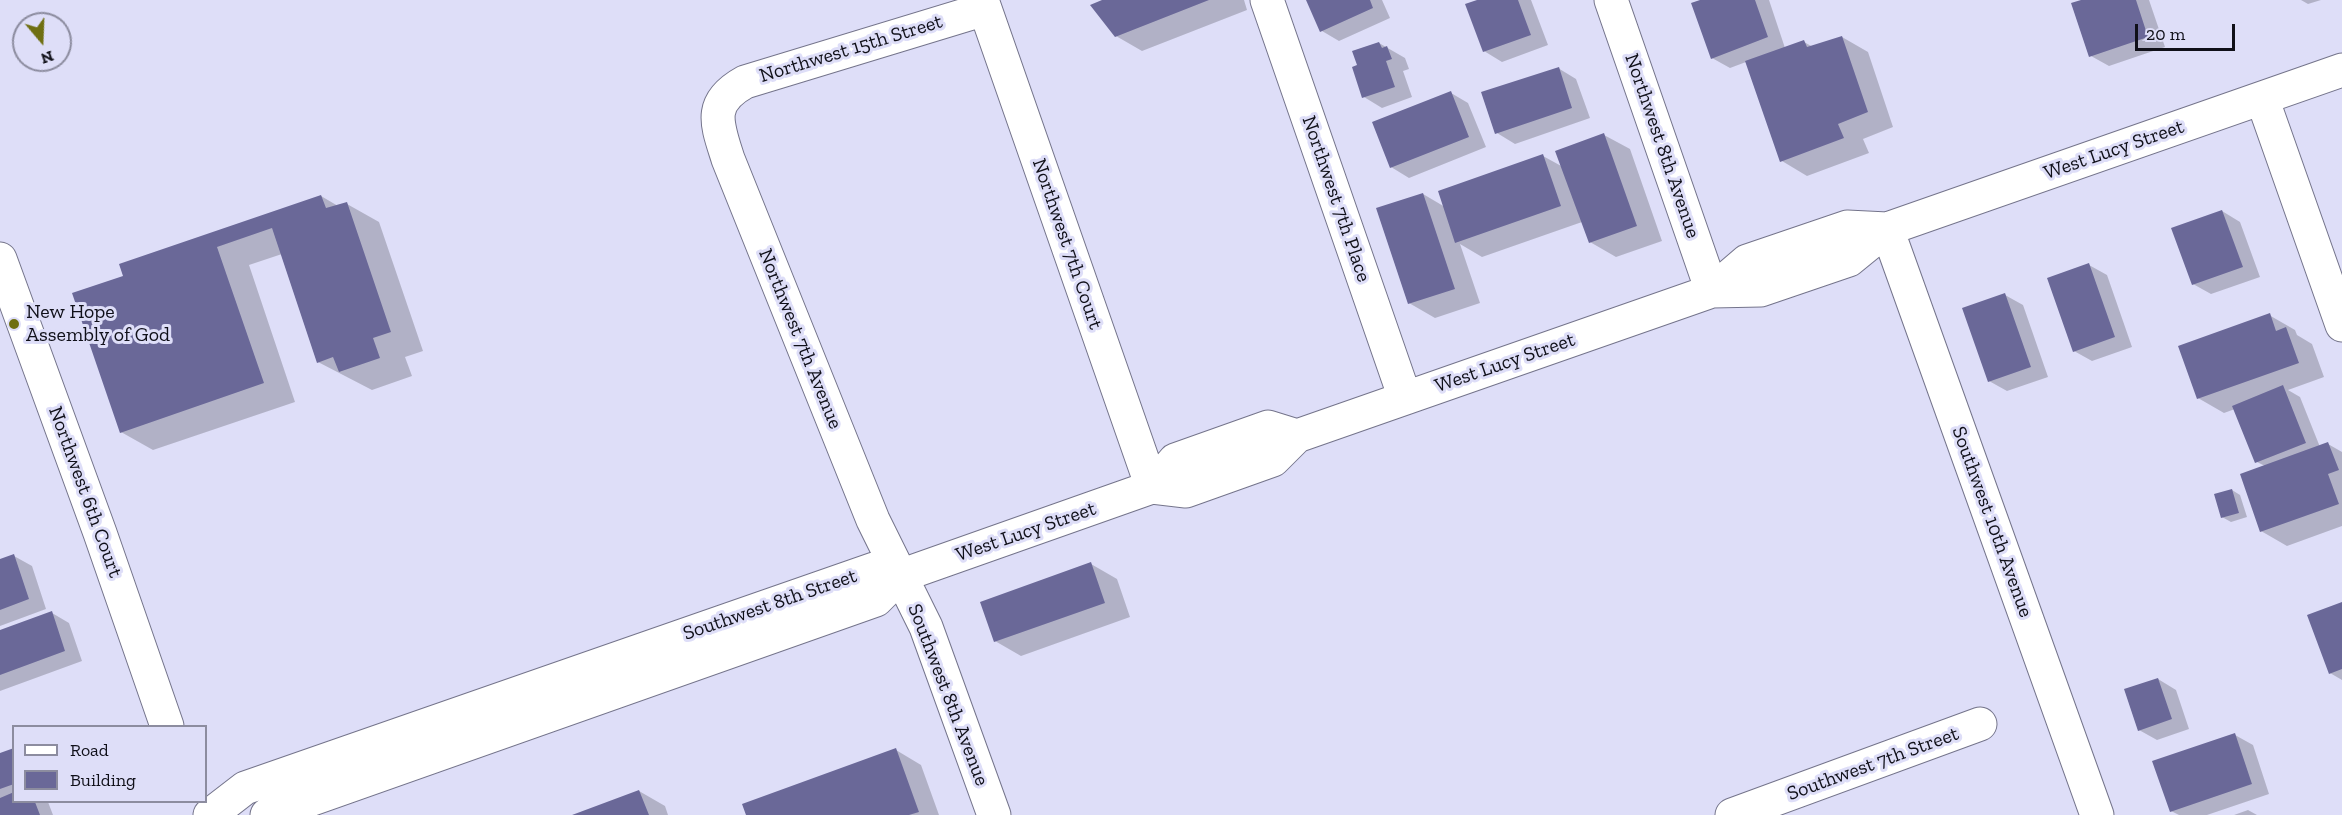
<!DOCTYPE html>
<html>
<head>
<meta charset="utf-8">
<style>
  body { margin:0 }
  #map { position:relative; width:2342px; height:815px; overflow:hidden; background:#dedef8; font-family:"Zilla Slab",serif }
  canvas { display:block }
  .legend { position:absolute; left:12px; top:725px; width:195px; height:78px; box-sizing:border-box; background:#dedef8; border:2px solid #8c8c9f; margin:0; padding:8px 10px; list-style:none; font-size:18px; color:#101019 }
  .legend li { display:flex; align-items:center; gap:12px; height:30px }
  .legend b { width:30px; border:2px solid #8c8c9f }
  .north { position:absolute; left:12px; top:12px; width:60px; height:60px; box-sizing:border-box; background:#dedef8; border:2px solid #8c8c9f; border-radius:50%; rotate:161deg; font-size:16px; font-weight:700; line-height:24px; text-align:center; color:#101019 }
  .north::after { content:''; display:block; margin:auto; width:21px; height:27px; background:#6f6f12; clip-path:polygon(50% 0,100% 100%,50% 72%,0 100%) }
  .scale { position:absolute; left:2135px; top:24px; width:100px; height:27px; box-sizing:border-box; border:3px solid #101019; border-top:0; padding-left:8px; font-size:18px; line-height:21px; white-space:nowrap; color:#101019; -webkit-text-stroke:4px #dedef8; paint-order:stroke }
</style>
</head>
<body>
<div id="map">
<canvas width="2342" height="815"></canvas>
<ul class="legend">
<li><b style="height:8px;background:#fff"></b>Road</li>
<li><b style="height:16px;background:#6a6898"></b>Building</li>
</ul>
<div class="north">N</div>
<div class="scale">20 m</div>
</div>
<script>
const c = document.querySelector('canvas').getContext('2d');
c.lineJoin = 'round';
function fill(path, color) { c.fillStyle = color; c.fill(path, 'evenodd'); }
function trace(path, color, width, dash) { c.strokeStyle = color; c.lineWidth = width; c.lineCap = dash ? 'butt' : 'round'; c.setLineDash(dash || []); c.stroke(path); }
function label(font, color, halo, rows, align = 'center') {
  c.font = font + ' "Zilla Slab",serif'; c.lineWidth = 6; c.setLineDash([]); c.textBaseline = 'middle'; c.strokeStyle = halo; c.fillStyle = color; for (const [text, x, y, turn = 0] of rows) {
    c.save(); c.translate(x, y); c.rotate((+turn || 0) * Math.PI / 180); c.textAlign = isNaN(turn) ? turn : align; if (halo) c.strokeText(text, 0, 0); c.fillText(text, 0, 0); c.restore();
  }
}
fill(new Path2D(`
  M 1106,0 L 1244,0 L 1247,10 L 1142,51 L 1116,36 Z
  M 1307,0 L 1382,0 L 1390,18 L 1339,41 L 1322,31 Z
  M 1481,0 L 1531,0 L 1548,45 L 1502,62 L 1484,51 Z
  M 1705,0 L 1769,0 L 1785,48 L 1804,42 L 1813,47 L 1842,37 L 1868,52 L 1893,127 L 1863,139 L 1869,153 L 1807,176 L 1782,161 L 1746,62 L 1730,68 L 1712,58 Z
  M 2085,0 L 2149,0 L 2165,47 L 2109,66 L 2091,56 Z
  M 2301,0 L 2321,0 L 2308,4 Z
  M 1379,43 L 1405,58 L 1409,69 L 1403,71 L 1412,97 L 1382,108 L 1364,97 L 1359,66 Z
  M 1558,68 L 1576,79 L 1590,118 L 1515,144 L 1497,133 Z
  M 1451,93 L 1468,103 L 1486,147 L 1409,178 L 1391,167 Z
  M 1604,135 L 1630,149 L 1662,241 L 1616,257 L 1590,242 L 1582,222 L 1482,257 L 1460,244 L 1480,303 L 1435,318 L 1409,303 L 1423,194 L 1445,207 L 1543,156 L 1563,167 Z
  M 321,196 L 338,206 L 347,204 L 379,222 L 423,351 L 405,357 L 412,376 L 372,390 L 318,362 L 282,254 L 249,265 L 295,402 L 153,450 L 121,432 L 125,277 Z
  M 2222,211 L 2240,222 L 2260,277 L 2211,294 L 2193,284 Z
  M 2089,265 L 2107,275 L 2132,347 L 2092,361 L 2074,351 Z
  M 2005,295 L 2023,305 L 2048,377 L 2007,391 L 1989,381 Z
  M 2269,315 L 2295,330 L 2297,335 L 2312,344 L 2324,377 L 2288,390 L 2300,397 L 2320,447 L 2328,444 L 2342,452 L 2342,526 L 2287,546 L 2261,531 L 2265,466 L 2257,462 L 2235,409 L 2224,413 L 2198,398 Z
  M 2232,490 L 2240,495 L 2247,517 L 2231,522 L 2222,517 Z
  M 14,556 L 32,566 L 46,609 L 0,626 L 0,561 Z
  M 1091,564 L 1117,579 L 1130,617 L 1021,656 L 995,641 Z
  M 2342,604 L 2342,680 L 2330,673 Z
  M 52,613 L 69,623 L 82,661 L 0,691 L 0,632 Z
  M 2158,679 L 2176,690 L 2189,729 L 2157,740 L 2139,730 Z
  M 2235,735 L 2253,745 L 2269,794 L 2207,815 L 2179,815 L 2171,811 Z
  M 14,749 L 14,802 L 48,802 L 53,815 L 0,815 L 0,754 Z
  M 896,750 L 921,765 L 939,815 L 748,815 Z
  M 639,791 L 665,806 L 668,815 L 576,815 Z
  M 2248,810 L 2257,815 L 2234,815 Z`), '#0003');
fill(new Path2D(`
  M 1102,0 L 1209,0 L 1115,37 L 1090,5 Z
  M 1306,0 L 1370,0 L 1373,8 L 1320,32 Z
  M 1477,0 L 1518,0 L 1531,35 L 1483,52 L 1465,4 Z
  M 1700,0 L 1755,0 L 1768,37 L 1711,59 L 1691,3 Z
  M 2081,0 L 2136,0 L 2148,37 L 2089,57 L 2071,3 Z
  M 1842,36 L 1868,112 L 1838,124 L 1844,138 L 1780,162 L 1745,61 L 1804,40 L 1807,47 Z
  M 1379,42 L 1382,48 L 1387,46 L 1392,59 L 1386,61 L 1395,87 L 1362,98 L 1352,67 L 1357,65 L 1352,51 Z
  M 1559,67 L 1572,108 L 1495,134 L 1481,92 Z
  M 1451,91 L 1469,137 L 1390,168 L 1372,122 Z
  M 1604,133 L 1637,226 L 1589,243 L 1555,151 Z
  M 1543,154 L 1561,206 L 1455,243 L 1438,191 Z
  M 1423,193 L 1455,289 L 1408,304 L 1376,208 Z
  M 321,195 L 326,208 L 347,202 L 391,332 L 373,338 L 380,358 L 339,372 L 333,357 L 317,363 L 272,228 L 217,247 L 264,383 L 120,433 L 72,293 L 123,276 L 119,264 Z
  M 2222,210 L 2243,267 L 2192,285 L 2171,228 Z
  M 2089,263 L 2115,337 L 2073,352 L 2047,278 Z
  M 2005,293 L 2031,367 L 1988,382 L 1962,308 Z
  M 2270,313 L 2276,331 L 2286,327 L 2299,363 L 2197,399 L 2178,346 Z
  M 2283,385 L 2306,443 L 2255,463 L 2232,406 Z
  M 2328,442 L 2339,470 L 2328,474 L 2339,504 L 2260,532 L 2240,474 Z
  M 2232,489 L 2239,513 L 2221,518 L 2214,494 Z
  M 14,554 L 29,599 L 0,610 L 0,559 Z
  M 1091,562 L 1105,603 L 994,642 L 980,602 Z
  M 2342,602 L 2342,669 L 2329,674 L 2307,615 Z
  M 52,611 L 65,651 L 0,675 L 0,630 Z
  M 2158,678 L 2172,719 L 2138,731 L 2124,689 Z
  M 2235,733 L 2252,784 L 2170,812 L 2152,761 Z
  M 14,748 L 14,784 L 0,789 L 0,753 Z
  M 896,748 L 919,812 L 909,815 L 746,815 L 742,804 Z
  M 639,790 L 649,815 L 572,815 Z
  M 14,792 L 14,802 L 35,802 L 40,815 L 0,815 L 0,798 Z`), '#6a6898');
const minor = new Path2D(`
  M 982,0 L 1152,487
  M 1267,0 L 1405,398
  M 1611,0 L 1712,291
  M 985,9 L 745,82 C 707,103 717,124 728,159 L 873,520 L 926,627 L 994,815
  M 2262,98 L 2342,325
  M 1887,229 L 2097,815
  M 0,259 L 100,533 L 167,726
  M 1712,291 L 1747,261 L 1847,227 L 1887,229
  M 1152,487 L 1175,460 L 1268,427 L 1297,436
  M 210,815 L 245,788 L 874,569 L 900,576
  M 267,815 L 876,600 L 900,576 L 1152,487 L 1186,491 L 1273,460 L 1297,436 L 1712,291 L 1761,290 L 1849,260 L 1887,229 L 2342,70
  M 1732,815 L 1980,724`);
trace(minor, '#74748b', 35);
trace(minor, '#fff', 33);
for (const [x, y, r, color] of [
  [14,324,6,"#6f6f12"]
]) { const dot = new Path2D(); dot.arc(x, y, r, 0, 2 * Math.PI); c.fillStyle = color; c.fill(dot); trace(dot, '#dedef8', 2); }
label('20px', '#101019', '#dedef8', [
  ["Northwest 15th Street",851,49,-17],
  ["Northwest 8th Avenue",1662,146,71],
  ["West Lucy Street",2114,150,-19],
  ["Northwest 7th Place",1336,199,71],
  ["Northwest 7th Court",1067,244,71],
  ["Northwest 7th Avenue",800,339,68],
  ["West Lucy Street",1505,363,-19],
  ["Northwest 6th Court",85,492,70],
  ["Southwest 10th Avenue",1992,522,70],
  ["West Lucy Street",1026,532,-19],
  ["Southwest 8th Street",770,605,-19],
  ["Southwest 8th Avenue",948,695,69],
  ["Southwest 7th Street",1873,764,-20]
]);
label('20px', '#101019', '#dedef8', [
  ["New Hope",26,312],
  ["Assembly of God",26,335]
], 'left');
</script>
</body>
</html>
